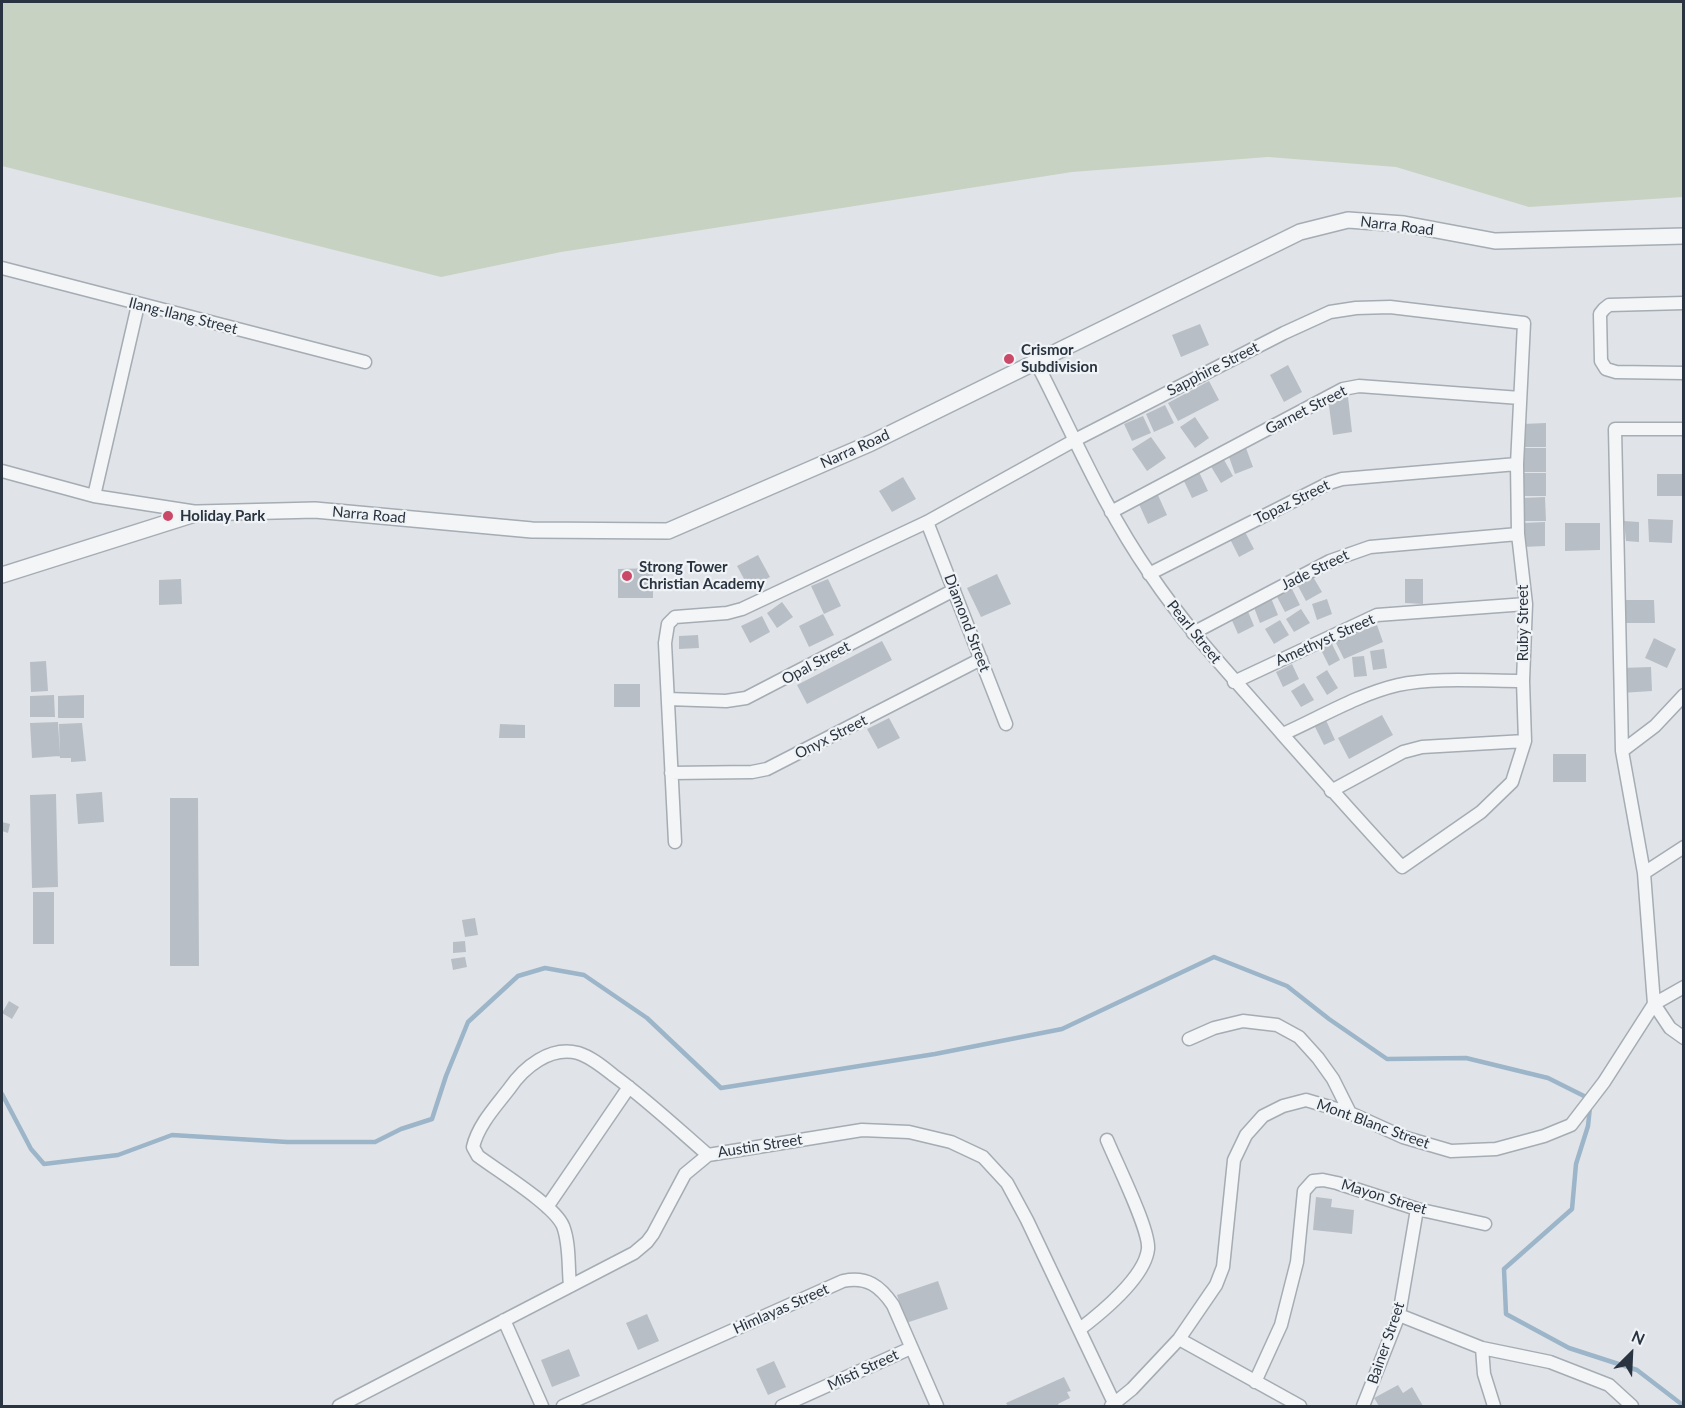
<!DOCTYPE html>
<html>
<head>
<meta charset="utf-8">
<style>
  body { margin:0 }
  #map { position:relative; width:1685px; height:1408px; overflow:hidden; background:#e0e4e9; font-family:Lato,sans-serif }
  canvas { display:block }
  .frame { position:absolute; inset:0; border:3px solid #293440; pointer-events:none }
  .north { position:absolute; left:1601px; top:1324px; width:60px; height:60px; -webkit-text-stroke:4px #f0f3f6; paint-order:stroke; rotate:24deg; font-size:16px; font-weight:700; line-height:24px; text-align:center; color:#293440 }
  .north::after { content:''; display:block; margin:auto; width:21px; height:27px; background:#293440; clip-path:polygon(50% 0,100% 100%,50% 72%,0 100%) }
</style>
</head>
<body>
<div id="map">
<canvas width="1685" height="1408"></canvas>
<div class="frame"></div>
<div class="north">N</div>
</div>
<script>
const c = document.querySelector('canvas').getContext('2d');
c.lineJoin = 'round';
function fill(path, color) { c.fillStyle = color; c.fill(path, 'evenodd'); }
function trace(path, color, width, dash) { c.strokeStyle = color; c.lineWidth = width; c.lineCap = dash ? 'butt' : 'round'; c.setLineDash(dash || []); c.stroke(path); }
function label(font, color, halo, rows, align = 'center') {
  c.font = font + ' Lato,sans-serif'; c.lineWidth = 4.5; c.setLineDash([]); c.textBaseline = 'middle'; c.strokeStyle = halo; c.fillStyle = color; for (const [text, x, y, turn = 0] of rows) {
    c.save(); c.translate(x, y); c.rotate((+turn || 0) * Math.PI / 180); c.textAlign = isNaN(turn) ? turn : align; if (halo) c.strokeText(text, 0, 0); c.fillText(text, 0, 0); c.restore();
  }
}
fill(new Path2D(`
  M 2,2 L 1683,2 L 1683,197 L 1529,207 L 1396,167 L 1268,157 L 1072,172 L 561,252 L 441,277 L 2,166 Z`), '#c7d2c2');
trace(new Path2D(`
  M 2,1094 L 31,1149 L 44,1164 L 118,1155 L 172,1135 L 287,1142 L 375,1142 L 401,1129 L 432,1119 L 446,1076 L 468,1022 L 518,976 L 545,968 L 584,975 L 647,1018 L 721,1088 L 935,1054 L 1062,1029 L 1214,957 L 1287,986 L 1329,1019 L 1387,1059 L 1466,1058 L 1548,1078 L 1590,1099
  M 1590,1107 L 1588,1126 L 1576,1164 L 1572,1209 L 1504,1269 L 1506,1314 L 1569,1348 L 1637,1370 L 1684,1406`), '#9cb5c8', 4.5);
fill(new Path2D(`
  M 1200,324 L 1209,345 L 1181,357 L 1172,335 Z
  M 1288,365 L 1302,392 L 1284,402 L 1270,375 Z
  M 1209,381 L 1219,400 L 1178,421 L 1168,403 Z
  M 1348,397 L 1352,432 L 1333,435 L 1328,399 Z
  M 1165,405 L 1174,423 L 1154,432 L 1146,414 Z
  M 1143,416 L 1151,433 L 1132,441 L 1124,424 Z
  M 1195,417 L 1209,438 L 1195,448 L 1180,427 Z
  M 1546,423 L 1546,447 L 1522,447 L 1522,424 Z
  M 1151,437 L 1166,458 L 1147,471 L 1132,449 Z
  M 1246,448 L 1253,467 L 1235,474 L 1228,454 Z
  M 1523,448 L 1546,448 L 1546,472 L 1523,472 Z
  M 1223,458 L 1233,476 L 1221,483 L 1210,465 Z
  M 1199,472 L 1208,491 L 1192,498 L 1183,479 Z
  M 1523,473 L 1546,473 L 1546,496 L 1523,496 Z
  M 1657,474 L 1684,474 L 1684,496 L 1657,496 Z
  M 903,477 L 916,499 L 892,512 L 879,491 Z
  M 1157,493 L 1167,515 L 1148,524 L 1138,502 Z
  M 1545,497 L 1546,521 L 1522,521 L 1522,498 Z
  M 1648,519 L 1673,520 L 1672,543 L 1649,542 Z
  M 1624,521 L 1639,522 L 1639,542 L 1626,541 Z
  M 1545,522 L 1545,546 L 1523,547 L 1523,523 Z
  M 1565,523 L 1600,523 L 1600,550 L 1565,551 Z
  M 1244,530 L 1254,549 L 1239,557 L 1229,537 Z
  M 758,555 L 770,577 L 749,588 L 737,566 Z
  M 653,568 L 653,598 L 618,598 L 618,569 Z
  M 997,574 L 1011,604 L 981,617 L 967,588 Z
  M 1312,575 L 1322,592 L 1306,601 L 1297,584 Z
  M 181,579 L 182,604 L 159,605 L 159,580 Z
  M 828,579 L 841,606 L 824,614 L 811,586 Z
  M 1405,579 L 1423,579 L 1423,604 L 1405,603 Z
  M 1291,587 L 1300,605 L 1285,612 L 1276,595 Z
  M 1271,598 L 1278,615 L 1260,623 L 1253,605 Z
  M 1327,599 L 1332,614 L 1317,620 L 1312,604 Z
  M 1622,600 L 1654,600 L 1655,623 L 1622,623 Z
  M 782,602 L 793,617 L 777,628 L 767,613 Z
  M 1247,609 L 1254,626 L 1238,634 L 1230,616 Z
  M 1301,609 L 1310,623 L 1294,632 L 1286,619 Z
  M 823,614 L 834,635 L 809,647 L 799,626 Z
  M 762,616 L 770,632 L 750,643 L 741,626 Z
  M 1280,620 L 1289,635 L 1274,644 L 1265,629 Z
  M 1377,625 L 1383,642 L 1344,659 L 1335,641 Z
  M 698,635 L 699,648 L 679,649 L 679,636 Z
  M 1654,638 L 1676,649 L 1667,668 L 1645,658 Z
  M 882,641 L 892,660 L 807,704 L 797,685 Z
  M 1331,642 L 1340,660 L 1329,666 L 1320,648 Z
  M 1384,649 L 1387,668 L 1373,670 L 1370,651 Z
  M 1364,656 L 1367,676 L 1354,677 L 1352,657 Z
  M 46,661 L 48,691 L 31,692 L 30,662 Z
  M 1292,664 L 1299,679 L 1283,687 L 1276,672 Z
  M 1651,667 L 1652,691 L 1621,693 L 1620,668 Z
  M 1327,670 L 1338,688 L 1327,695 L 1316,677 Z
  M 1304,683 L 1314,700 L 1301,707 L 1291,691 Z
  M 614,684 L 640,684 L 640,707 L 614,707 Z
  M 54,695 L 55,717 L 30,717 L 30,696 Z
  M 84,695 L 84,718 L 58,718 L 58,696 Z
  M 1382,715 L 1393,735 L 1349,759 L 1338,738 Z
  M 889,718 L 900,738 L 878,749 L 867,729 Z
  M 1325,718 L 1335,740 L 1324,745 L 1313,723 Z
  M 58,722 L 60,756 L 32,758 L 30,723 Z
  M 82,723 L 86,761 L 71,762 L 71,758 L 60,758 L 59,724 Z
  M 500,724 L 525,725 L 525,738 L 499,738 Z
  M 1553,754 L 1586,754 L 1586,782 L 1553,782 Z
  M 102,792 L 104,822 L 78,824 L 76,794 Z
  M 56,794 L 58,887 L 32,888 L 30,795 Z
  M 170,798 L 198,798 L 199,966 L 170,966 Z
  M 2,822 L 10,824 L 8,833 L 2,831 Z
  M 33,892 L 54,892 L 54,944 L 33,944 Z
  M 475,918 L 478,935 L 465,937 L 462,920 Z
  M 465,941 L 466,952 L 453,953 L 453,942 Z
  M 465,957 L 467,967 L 453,970 L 451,959 Z
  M 9,1001 L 19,1007 L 12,1019 L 2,1013 Z
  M 1316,1197 L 1332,1199 L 1331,1207 L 1354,1210 L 1352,1234 L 1313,1230 Z
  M 938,1281 L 948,1309 L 906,1323 L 897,1295 Z
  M 647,1314 L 659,1341 L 638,1350 L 626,1323 Z
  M 569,1349 L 580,1376 L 552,1387 L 541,1360 Z
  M 774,1361 L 786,1387 L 768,1395 L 756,1369 Z
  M 1064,1377 L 1071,1391 L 1067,1392 L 1070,1398 L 1058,1404 L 1059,1406 L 1008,1406 L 1006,1403 Z
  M 1398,1385 L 1403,1393 L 1412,1387 L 1423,1406 L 1379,1406 L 1374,1398 Z`), '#b8bec5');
const minor = new Path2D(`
  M 2,268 L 365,362
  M 1684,303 L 1609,305 L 1604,309 L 1600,314 L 1601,361 L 1606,369 L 1616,372 L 1684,373
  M 1684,429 L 1615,429 L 1622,751 L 1644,873 L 1654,1004 L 1670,1028 L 1684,1038
  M 2,471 L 94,496 L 197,512
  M 94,496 L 138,305
  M 1111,512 L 1343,389 L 1359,386 L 1520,398
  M 927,522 L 1006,724
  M 1149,574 L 1329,483 L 1342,479 L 1517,464
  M 1193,633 L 1330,561 L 1370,547 L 1518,534
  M 1234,682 L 1377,615 L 1526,604
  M 668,699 L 726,701 L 746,698 L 954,590
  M 1283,734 C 1319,718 1359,694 1398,685 C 1433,677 1485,681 1523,681
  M 1622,751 L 1655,726 L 1684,695
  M 671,773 L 752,772 L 767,769 L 981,659
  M 1331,791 L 1403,752 L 1422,747 L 1525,741
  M 675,842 L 665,643 L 668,624 L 675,617 L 727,613 L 742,609 L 927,522 L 1075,440 L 1284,333 L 1330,312 L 1356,308 L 1390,307 L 1524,323 L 1517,464 L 1518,534 L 1526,604 L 1523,681 L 1525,741 L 1512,782 L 1481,812 L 1402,867 C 1361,823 1322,779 1283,735 C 1237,682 1189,632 1150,574 C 1104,508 1073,434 1036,362
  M 1644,873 L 1684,847
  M 1189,1039 L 1214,1028 L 1243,1021 L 1277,1025 L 1299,1037 L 1318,1058 L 1333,1079 L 1350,1113
  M 547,1207 L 629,1087
  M 570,1286 C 568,1267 570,1244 563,1226 C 554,1205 498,1171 478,1156 L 473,1147 C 478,1125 496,1106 509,1089 C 524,1067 550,1046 578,1053 C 591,1057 603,1067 613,1075 C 646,1099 677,1128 708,1155
  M 1399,1315 L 1482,1348 L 1550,1362 L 1609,1385 L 1632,1406
  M 504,1320 L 542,1406
  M 1080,1329 C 1101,1313 1145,1277 1148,1249 C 1150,1230 1116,1162 1107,1140
  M 1179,1339 L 1300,1406
  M 1482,1348 L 1484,1374 L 1494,1406
  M 1255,1382 L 1281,1325 L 1297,1262 L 1304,1191 L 1313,1181 L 1323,1180 L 1337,1183 L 1417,1209 L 1485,1224
  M 339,1406 L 634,1253 L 647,1242 L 653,1234 L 685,1174 L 708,1155 L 862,1130 L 909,1132 L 951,1142 L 983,1157 L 1007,1183 L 1027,1220 L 1114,1403
  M 563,1406 L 843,1281 C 867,1276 880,1286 893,1305 L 937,1406
  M 782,1406 L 911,1348
  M 1111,1406 L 1132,1389 L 1179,1339 L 1216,1285 L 1223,1267 L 1234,1160 L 1246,1135 L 1263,1116 L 1283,1106 L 1306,1100 L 1350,1113 L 1403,1137 L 1451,1151 L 1496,1149 L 1544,1136 L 1571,1125 L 1604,1082 L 1654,1004 L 1684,987
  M 1363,1406 L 1399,1315 L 1417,1209`);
const tertiary = new Path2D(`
  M 2,575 L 198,513 L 315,510 L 532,530 L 668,531 L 871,443 L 1300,232 L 1348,220 L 1404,224 L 1495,241 L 1684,236`);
trace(minor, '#a5acb3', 15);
trace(tertiary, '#a5acb3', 18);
trace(minor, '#f3f5f7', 12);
trace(tertiary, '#f3f5f7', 15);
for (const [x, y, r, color] of [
  [1009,359,6,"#ca4968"],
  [168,516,6,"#ca4968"],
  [627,576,6,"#ca4968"]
]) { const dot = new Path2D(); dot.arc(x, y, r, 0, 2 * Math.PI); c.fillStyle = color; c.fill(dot); trace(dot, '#f0f3f6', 2); }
label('15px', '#293440', '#f0f3f6', [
  ["Narra Road",1397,226,7],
  ["Ilang-Ilang Street",183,316,14],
  ["Sapphire Street",1213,369,-27],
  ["Garnet Street",1306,410,-27],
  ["Narra Road",855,449,-24],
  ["Topaz Street",1292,502,-26],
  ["Narra Road",369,515,5],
  ["Jade Street",1315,570,-26],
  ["Diamond Street",967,623,69],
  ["Ruby Street",1523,623,-90],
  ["Pearl Street",1194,632,51],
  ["Amethyst Street",1325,640,-24],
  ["Opal Street",816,663,-28],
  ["Onyx Street",831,737,-27],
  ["Mont Blanc Street",1373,1124,20],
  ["Austin Street",760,1146,-9],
  ["Mayon Street",1384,1197,17],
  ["Himlayas Street",781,1309,-24],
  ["Bainer Street",1386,1343,-71],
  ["Misti Street",863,1370,-25]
]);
label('bold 15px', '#293440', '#f0f3f6', [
  ["Crismor",1021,350],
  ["Subdivision",1021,367],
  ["Holiday Park",180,516],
  ["Strong Tower",639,567],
  ["Christian Academy",639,584]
], 'left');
</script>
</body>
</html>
